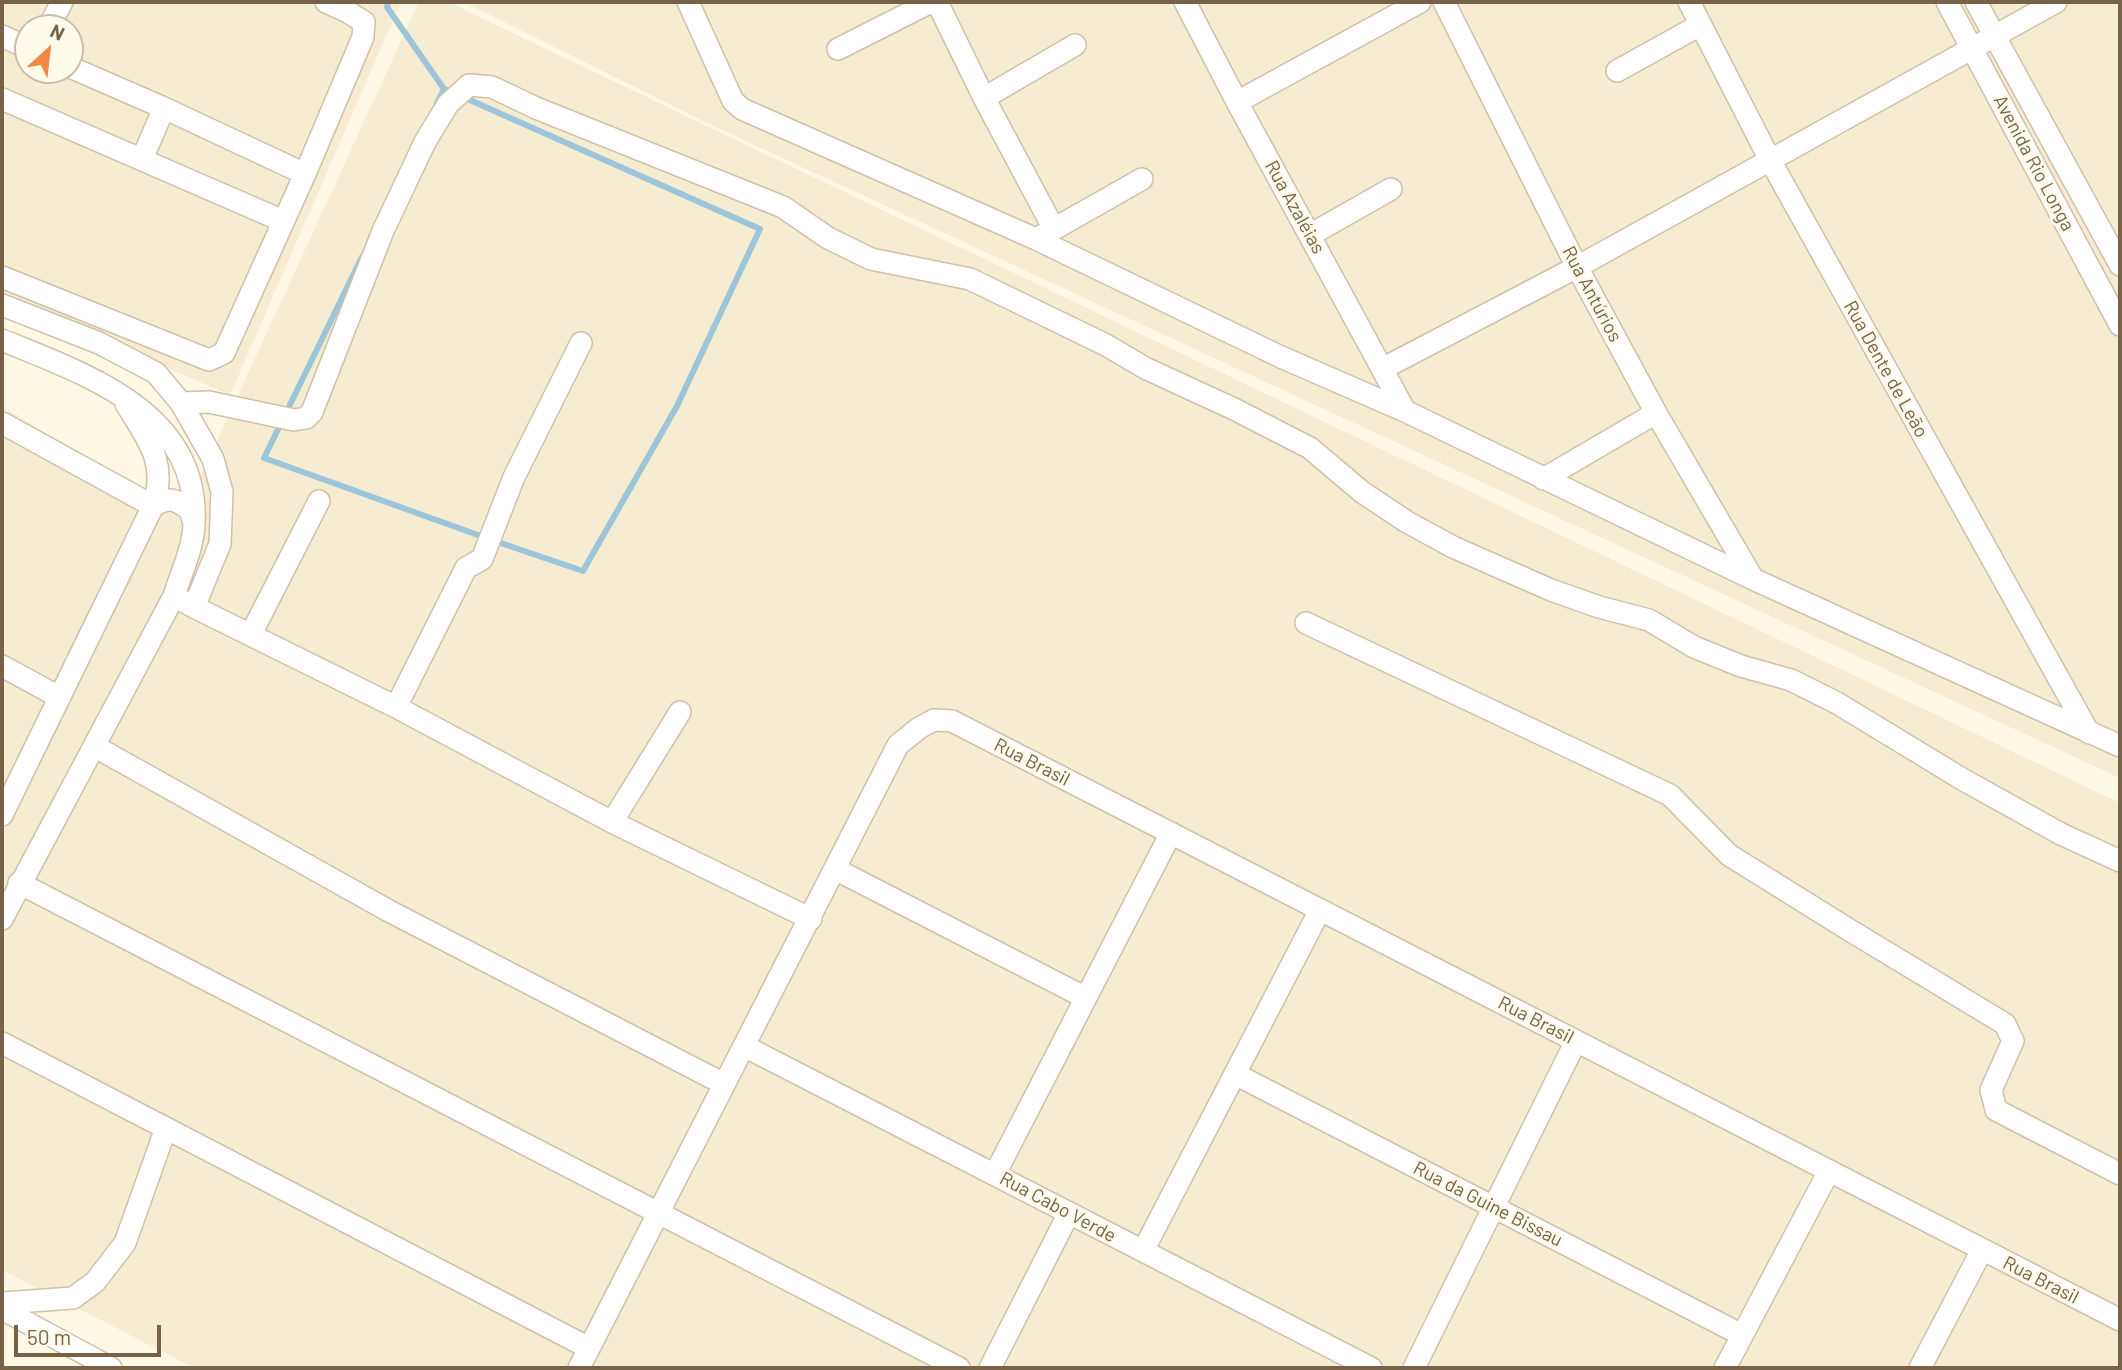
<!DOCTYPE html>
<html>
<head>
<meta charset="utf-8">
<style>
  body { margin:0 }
  #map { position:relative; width:2122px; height:1370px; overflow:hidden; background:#fdf8e3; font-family:Barlow,sans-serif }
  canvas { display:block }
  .frame { position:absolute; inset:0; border:4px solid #776248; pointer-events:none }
  .north { position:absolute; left:14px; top:14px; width:70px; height:70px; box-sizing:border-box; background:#fffbeb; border:2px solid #c9beaa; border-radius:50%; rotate:27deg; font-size:19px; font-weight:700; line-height:28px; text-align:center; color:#776248 }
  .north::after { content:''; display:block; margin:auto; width:24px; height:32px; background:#ee8942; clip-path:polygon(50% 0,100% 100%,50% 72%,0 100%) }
  .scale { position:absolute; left:14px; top:1325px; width:147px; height:32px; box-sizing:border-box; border:4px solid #776248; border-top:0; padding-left:9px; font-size:21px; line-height:24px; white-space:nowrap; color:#776248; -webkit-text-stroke:5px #fffbeb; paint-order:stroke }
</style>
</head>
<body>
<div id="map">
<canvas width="2122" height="1370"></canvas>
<div class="frame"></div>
<div class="north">N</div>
<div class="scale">50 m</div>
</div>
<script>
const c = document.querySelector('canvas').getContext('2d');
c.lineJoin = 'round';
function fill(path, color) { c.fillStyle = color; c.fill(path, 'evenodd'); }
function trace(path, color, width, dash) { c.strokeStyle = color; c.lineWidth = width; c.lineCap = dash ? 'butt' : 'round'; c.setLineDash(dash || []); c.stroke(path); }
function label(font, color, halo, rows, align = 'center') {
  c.font = font + ' Barlow,sans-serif'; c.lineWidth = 6; c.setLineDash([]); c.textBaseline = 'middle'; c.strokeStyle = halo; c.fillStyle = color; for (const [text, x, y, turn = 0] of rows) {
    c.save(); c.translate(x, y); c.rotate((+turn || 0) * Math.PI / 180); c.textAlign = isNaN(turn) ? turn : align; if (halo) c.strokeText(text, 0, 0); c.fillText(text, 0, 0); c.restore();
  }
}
fill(new Path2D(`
  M 2,2 L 401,2 L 230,395 L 2,296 ZM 28,28 L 70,28 L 70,70 L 28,70 Z
  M 419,2 L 448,2 L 2120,803 L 2120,1368 L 195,1368 L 2,1270 L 2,406 L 181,519 Z
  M 464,2 L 2120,2 L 2120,778 L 707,123 Z`), '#f5ecd1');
trace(new Path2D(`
  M 388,2 L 387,7 L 444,89 L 454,93
  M 437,103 L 444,89
  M 362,257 L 264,458 L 489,539 L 583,571 L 677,406 L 760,229 L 463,97`), '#9cc5da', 6);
const minor = new Path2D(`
  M 688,2 L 733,101 L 742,109 L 1036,239 L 1281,357 L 1405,411 L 1753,579 L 2120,746
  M 937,2 L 984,98 L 1054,229 L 1036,239
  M 1185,2 L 1237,102 L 1405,411
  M 1444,2 L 1577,267 L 1656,413 L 1753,579
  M 1689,2 L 1770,160 L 2089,733
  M 1947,2 L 2120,325
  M 1976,2 L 2120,265
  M 48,28 L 62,2
  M 2,36 L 28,48
  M 838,49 L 931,2
  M 70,67 L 164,108 L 305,174
  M 1617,71 L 1700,25
  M 984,98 L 1075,45
  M 2,99 L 283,221
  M 1237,102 L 1420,2
  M 142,159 L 164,108
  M 1054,229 L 1142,179
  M 1310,235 L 1391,189
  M 2,277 L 209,360 L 224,353 L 305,174 L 363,37 L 364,22 L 348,12 L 326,2
  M 2,305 L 99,343 L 156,373 L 181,403 L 213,459 L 222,492 L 220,544 L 194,607 L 183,601
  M 2,340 C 87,375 200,412 194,524 C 193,549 181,573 174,596 L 2,919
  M 1382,369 L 1577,267 L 2056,2
  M 181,403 L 209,402 L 294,420 L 306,418 L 312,412 L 383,231 L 425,142 L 448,104 L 469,85 L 492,87 L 536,108 L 783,207 L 828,238 L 871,259 L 970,279 L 1106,345 L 1145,368 L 1234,409 L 1310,448 L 1362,492 L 1407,522 L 1453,547 L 1551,590 L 1599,607 L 1649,620 L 1694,647 L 1741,666 L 1791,680 L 1837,703 L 1962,779 L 2061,834 L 2120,861
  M 2,423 L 153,506 C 170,496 175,499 190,510 L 194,524
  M 1543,479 L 1656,413
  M 194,607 L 396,707 L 612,822 L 811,919
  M 1306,623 L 1670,795 L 1729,855 L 1851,931 L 2005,1024 L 2013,1041 L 1991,1090 L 1996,1110 L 2120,1174
  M 251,634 L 319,501
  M 2,666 L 59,697
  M 396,707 L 466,568 L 482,559 L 514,477 L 581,343
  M 94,746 L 389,911 L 724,1084
  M 2,815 L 153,506 C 168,463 148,440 126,404
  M 612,822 L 680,712
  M 835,869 L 1086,998
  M 19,883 L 959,1368
  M 2,1043 L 589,1348
  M 744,1046 L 1371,1368
  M 1235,1074 L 1742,1335
  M 995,1174 L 1171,833
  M 1143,1251 L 1320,910
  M 2,1303 L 73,1298 L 95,1282 L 125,1243 L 166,1128
  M 2,1309 L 111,1368
  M 579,1368 L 898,745 L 919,728 L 934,720 L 952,721 L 2120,1320
  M 990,1368 L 1069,1213
  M 1414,1368 L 1576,1041
  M 1725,1368 L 1829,1171
  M 1920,1368 L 1982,1250`);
trace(minor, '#cfc1a9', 24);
trace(minor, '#fff', 21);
label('19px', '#776248', '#fffbeb', [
  ["Avenida Rio Longa",2034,163,62],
  ["Rua Azaléias",1295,207,61],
  ["Rua Antúrios",1592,294,62],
  ["Rua Dente de Leão",1886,369,61],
  ["Rua Brasil",1032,762,27],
  ["Rua Brasil",1536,1020,27],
  ["Rua da Guine Bissau",1488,1204,27],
  ["Rua Cabo Verde",1058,1207,28],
  ["Rua Brasil",2041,1280,27]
]);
</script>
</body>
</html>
